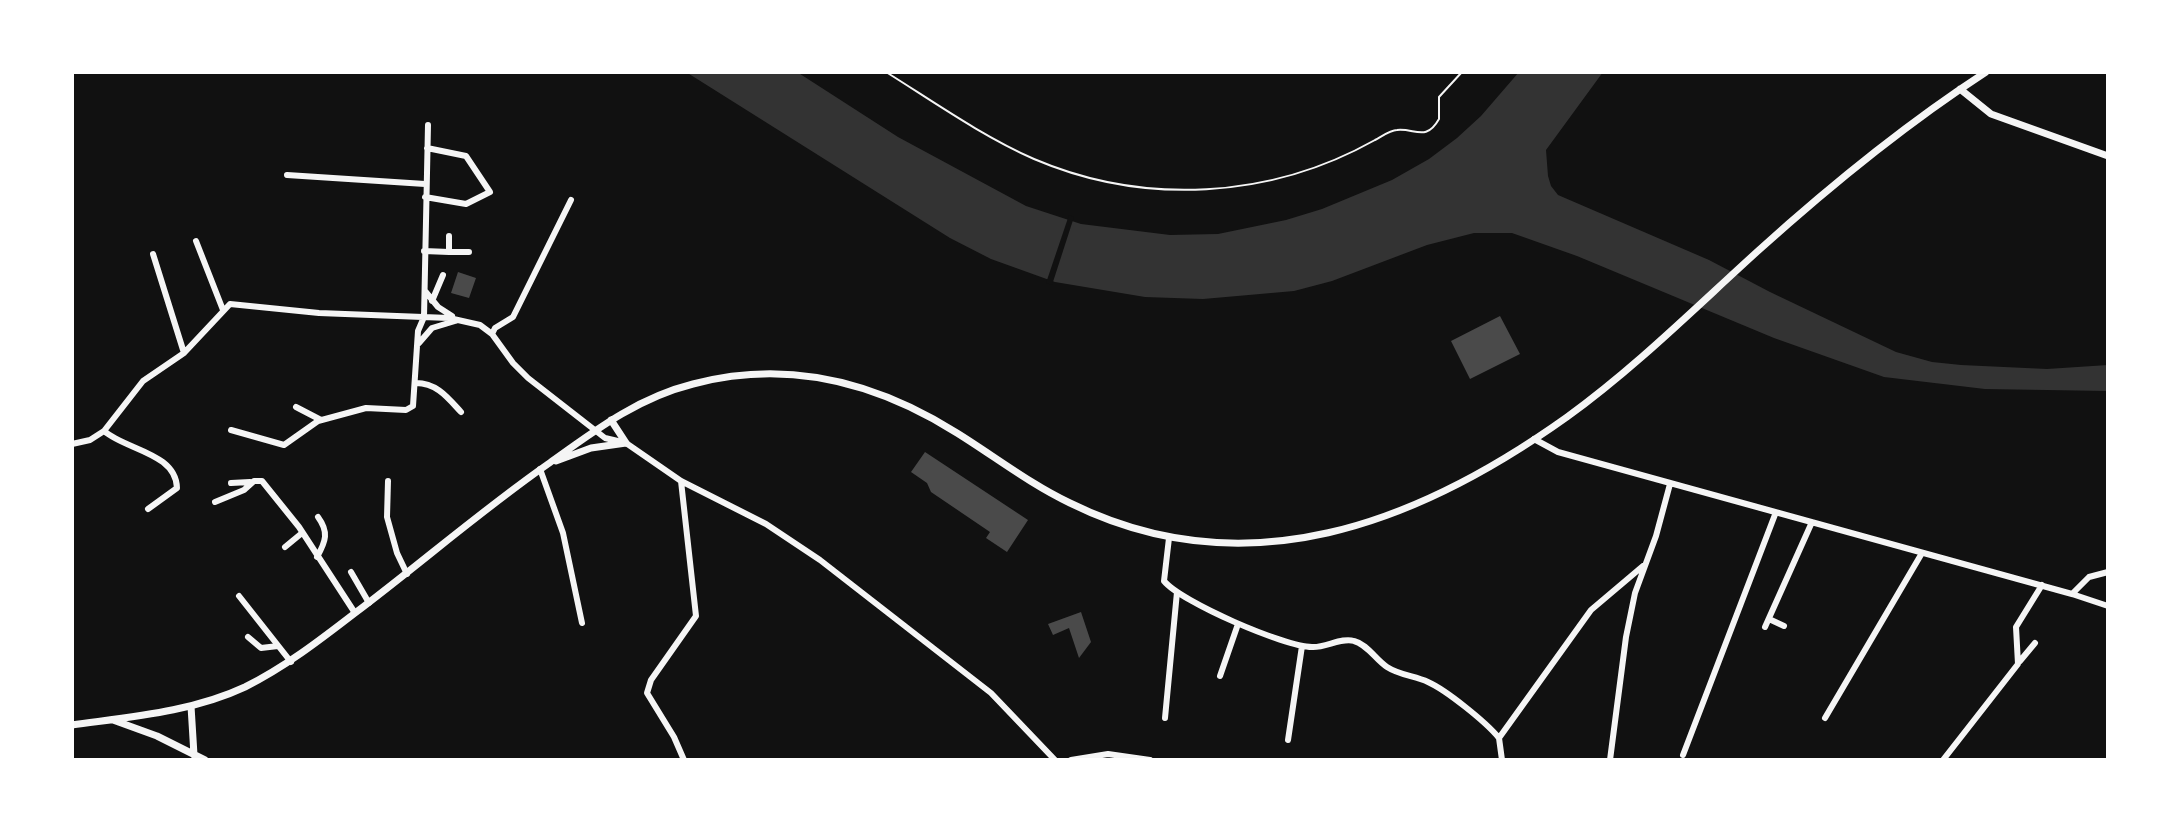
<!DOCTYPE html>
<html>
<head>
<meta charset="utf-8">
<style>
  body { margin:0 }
  #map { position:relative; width:2180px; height:832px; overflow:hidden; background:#111; font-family:"Exo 2",sans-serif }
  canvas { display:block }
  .frame { position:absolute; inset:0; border:74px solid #fff; pointer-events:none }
</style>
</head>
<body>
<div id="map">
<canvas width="2180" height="832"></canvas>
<div class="frame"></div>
</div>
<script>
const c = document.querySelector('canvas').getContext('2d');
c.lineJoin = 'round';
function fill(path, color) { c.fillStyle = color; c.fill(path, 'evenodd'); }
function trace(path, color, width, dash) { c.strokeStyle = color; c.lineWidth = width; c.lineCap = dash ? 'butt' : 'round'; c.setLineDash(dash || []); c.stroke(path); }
fill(new Path2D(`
  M 686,72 L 797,72 L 898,137 L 1026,206 L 1081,224 L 1170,235 L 1218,234 L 1286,220 L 1322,209 L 1392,180 L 1429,159 L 1457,138 L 1481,116 L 1519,72 L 1603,72 L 1546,150 L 1548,176 L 1551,186 L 1558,195 L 1709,260 L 1770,292 L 1896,352 L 1932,362 L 1961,365 L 2047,369 L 2108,365 L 2108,391 L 1985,389 L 1884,377 L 1774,338 L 1577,256 L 1512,233 L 1474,233 L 1427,245 L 1332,281 L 1294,291 L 1203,299 L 1145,297 L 1055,282 L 991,259 L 950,238 Z`), '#333');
fill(new Path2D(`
  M 1069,215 L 1074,217 L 1052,285 L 1046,283 Z`), '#111');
fill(new Path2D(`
  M 458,272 L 476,278 L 469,298 L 451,293 Z
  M 1500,316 L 1520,354 L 1470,379 L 1451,341 Z
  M 925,452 L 1028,520 L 1007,552 L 986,538 L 990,532 L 931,492 L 927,483 L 911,472 Z
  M 1081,612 L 1091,642 L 1079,658 L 1069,628 L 1053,635 L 1048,624 Z`), '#4a4a4a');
trace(new Path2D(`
  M 886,72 C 934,102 982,136 1034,159 C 1144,206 1270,199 1375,140 C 1381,137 1390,130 1397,130 C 1415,128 1426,142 1439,119 L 1439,97 L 1462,72`), '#f5f5f5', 2);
trace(new Path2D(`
  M 287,175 L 425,184
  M 425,197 L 466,204 L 490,192 L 466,156 L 427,148
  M 196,241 L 223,310
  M 424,251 L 449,252 L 449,236
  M 449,252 L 469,252
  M 153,254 L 184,353
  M 425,291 L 438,307 L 452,316
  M 432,301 L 443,275
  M 492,334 L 495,328 L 513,317 L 571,200
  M 419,343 L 432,328 L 455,321
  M 416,383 C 437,383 448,398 461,412
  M 296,407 L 321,420
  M 231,430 L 284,445 L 318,421 L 366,408 L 406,410 L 413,406 L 418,331 L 424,317 L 428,125
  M 104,431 C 126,450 176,453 177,488 L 148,509
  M 1534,439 L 1558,452 L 2072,594 L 2108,606
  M 72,444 L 90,440 L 104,431 L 143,381 L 184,353 L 230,304 L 319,313 L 449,318 L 480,325 L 492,334 L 513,363 L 528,378 L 605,438 L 626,443 L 681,481 L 766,524 L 820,560 L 991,693 L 1055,760
  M 540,469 L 563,533 L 582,623
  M 388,481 L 387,517 L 397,553 L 407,574
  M 681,481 L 696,616 L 651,680 L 647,693 L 674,737 L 684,760
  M 231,483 L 250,482
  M 215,502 L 244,490 L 254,481 L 262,481 L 299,527 L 355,613
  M 1169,538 L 1164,581 C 1181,602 1285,647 1312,647 C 1325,648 1342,637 1354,641 C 1367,644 1376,660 1387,667 C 1399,675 1415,676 1428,682 C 1446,690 1486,722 1499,738
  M 285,547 L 302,533
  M 317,557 C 326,541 329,532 318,517
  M 351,572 L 369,603
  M 2072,594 L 2089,577 L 2108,572
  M 239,596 L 291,662
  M 1769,619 L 1784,626
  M 1765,627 L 1812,522
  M 248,637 L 261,648 L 278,646
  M 2020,661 L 2035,643
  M 1220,676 L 1238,624
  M 1165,718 L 1177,592
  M 1825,718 L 1922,553
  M 1288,740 L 1302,646
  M 1683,755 L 1776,512
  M 1071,760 L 1108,754 L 1150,760
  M 1502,760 L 1499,738 L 1591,610 L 1643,566
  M 1610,760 L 1626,637 L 1635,593 L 1656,536 L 1670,484
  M 1943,760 L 2018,664 L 2016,627 L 2042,585`), '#f5f5f5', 6);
trace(new Path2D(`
  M 1960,89 L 1991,114 L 2108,156
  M 611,420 L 626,443
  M 556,461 L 591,448 L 626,443
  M 191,706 L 194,755
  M 113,720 L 157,736 L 205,760
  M 72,725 C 129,717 192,712 245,687 C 285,667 320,640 355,613 C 420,564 482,510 548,464 C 594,431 637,398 693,384 C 787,359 876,382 957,433 C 994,456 1030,484 1070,503 C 1246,590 1417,524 1567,417 C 1636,367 1696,307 1759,250 C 1830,186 1906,124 1986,72`), '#f5f5f5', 7);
</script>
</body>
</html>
